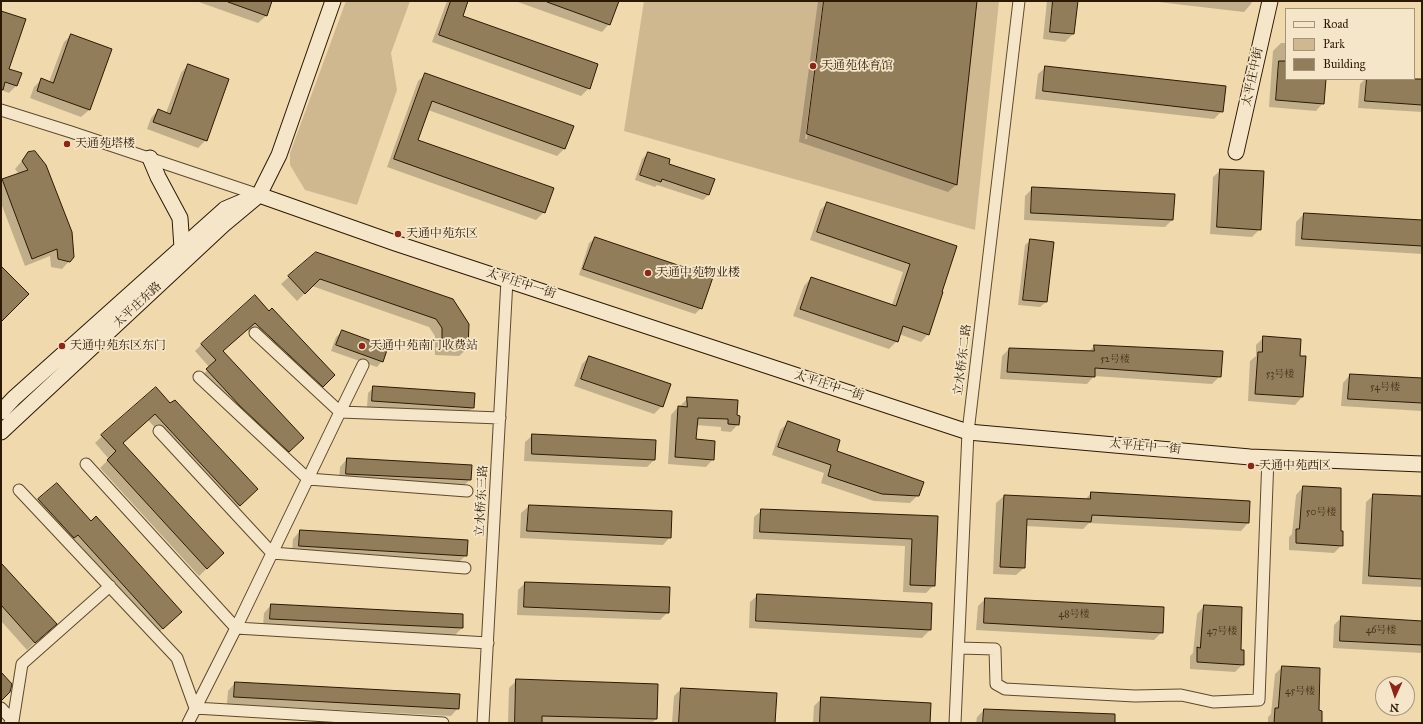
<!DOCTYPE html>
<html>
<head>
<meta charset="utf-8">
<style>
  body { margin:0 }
  #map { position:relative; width:1423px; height:724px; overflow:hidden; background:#f0d9ad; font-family:"IM FELL Great Primer",serif }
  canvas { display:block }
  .frame { position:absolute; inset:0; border:2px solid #2c1902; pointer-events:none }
  .legend { position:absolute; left:1285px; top:8px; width:130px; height:72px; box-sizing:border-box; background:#f5e6ca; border:1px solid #a5947a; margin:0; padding:5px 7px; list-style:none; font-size:12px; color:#2c1902 }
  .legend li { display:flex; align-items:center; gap:8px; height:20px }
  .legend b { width:20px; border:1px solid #a5947a }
  .north { position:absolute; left:1375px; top:676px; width:40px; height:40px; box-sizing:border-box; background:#f5e6ca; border:1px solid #a5947a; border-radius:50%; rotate:183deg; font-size:11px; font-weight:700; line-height:16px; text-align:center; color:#2c1902 }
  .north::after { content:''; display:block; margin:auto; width:14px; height:18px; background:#8f2418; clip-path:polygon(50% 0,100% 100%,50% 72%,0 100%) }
</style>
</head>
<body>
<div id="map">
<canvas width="1423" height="724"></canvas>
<div class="frame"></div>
<ul class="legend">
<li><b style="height:5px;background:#f5e6ca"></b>Road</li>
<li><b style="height:11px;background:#cfb890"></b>Park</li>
<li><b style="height:11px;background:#927d5b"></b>Building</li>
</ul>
<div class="north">N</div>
</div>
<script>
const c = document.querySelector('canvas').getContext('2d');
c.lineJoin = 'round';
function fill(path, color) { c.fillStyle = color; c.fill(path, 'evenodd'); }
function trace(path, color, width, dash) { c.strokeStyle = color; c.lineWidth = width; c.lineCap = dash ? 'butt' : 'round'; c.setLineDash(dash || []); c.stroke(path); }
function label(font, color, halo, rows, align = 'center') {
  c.font = font + ' "IM FELL Great Primer","Noto Serif SC",serif'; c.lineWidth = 3.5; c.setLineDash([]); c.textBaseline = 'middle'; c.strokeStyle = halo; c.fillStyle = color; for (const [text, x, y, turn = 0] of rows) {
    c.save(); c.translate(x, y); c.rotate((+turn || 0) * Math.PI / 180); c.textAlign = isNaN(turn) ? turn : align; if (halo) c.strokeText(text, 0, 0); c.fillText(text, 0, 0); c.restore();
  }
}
fill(new Path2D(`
  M 346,1 L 410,1 L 391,53 L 397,90 L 357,205 L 305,190 L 290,165 L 290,153 Z
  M 644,1 L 999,1 L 975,230 L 624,131 Z`), '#cfb890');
fill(new Path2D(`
  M 196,1 L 271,1 L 266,16 L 258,23 Z
  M 447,1 L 467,1 L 462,16 L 589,88 L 581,96 L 432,42 Z
  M 515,1 L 614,1 L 609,24 L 602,32 Z
  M 818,1 L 823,1 L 805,139 L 807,139 L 825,1 L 976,1 L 956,185 L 948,192 L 799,142 Z
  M 1047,1 L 1077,1 L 1073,34 L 1065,42 L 1043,39 Z
  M 1150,1 L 1252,1 L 1251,4 L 1244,12 Z
  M 1,12 L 8,70 L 17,85 L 9,93 L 1,90 Z
  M 71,35 L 89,110 L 81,117 L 30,98 L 34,87 L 41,80 L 49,82 L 64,42 Z
  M 1281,43 L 1286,43 L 1286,79 L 1325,79 L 1323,103 L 1316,111 L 1269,107 L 1273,51 Z
  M 188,65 L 206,140 L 198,148 L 147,129 L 151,118 L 158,110 L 166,113 L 181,73 Z
  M 1046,67 L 1222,111 L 1214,119 L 1035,99 L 1038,74 Z
  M 426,74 L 564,149 L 557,156 L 428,110 L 417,141 L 544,212 L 536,220 L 387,167 L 418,81 Z
  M 1365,79 L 1422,80 L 1422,112 L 1358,108 L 1360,84 Z
  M 29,153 L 73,257 L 62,269 L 51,267 L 50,256 L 25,266 L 1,203 L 1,182 L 19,174 L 15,169 Z
  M 648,153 L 709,194 L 703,200 L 657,185 L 655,187 L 635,180 L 642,159 Z
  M 1221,170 L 1260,229 L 1252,237 L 1210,234 L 1213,177 Z
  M 1033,188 L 1172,220 L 1165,227 L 1024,220 L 1025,196 Z
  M 828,203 L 956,247 L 940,292 L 928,334 L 921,342 L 899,334 L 897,341 L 889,349 L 793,316 L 804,286 L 811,278 L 892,305 L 903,272 L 810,240 L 820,210 Z
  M 1304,214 L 1422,221 L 1422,254 L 1295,246 L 1296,222 Z
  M 595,238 L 701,308 L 695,314 L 579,275 L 589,243 Z
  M 1031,240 L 1046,302 L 1040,307 L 1018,305 L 1025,245 Z
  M 316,253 L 453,300 L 467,349 L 459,356 L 435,355 L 435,336 L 429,327 L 312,286 L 297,301 L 281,284 Z
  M 269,312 L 334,375 L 315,393 L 247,329 L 222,352 L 295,445 L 281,458 L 200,377 L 210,368 L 195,351 L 202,344 Z
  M 342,332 L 382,361 L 377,367 L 331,351 L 336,337 Z
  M 1264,337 L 1299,357 L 1305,357 L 1302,397 L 1295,405 L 1248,401 L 1250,361 L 1256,356 L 1256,345 Z
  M 1095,346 L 1220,376 L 1212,384 L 1094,376 L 1087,384 L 1000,379 L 1002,356 L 1009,349 L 1088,352 Z
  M 589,357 L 662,406 L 654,414 L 574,386 L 582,364 Z
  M 1350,375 L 1422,379 L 1422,411 L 1341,406 L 1343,383 Z
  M 374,387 L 473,408 L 467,413 L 367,407 L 368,393 Z
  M 688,398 L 736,416 L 738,424 L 731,432 L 721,431 L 721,427 L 696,425 L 695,440 L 713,459 L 706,467 L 668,464 L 671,415 L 678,407 L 680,408 L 680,406 Z
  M 170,405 L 250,496 L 233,512 L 148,420 L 122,443 L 216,560 L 199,576 L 100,468 L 109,459 L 95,443 L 102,436 Z
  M 788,423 L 836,451 L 918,495 L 910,503 L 874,501 L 821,483 L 824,473 L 772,455 L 780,430 Z
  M 533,435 L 654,460 L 647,467 L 524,461 L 525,442 Z
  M 347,459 L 470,480 L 462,487 L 339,481 L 340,467 Z
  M 57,484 L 173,619 L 155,636 L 31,508 Z
  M 1303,487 L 1339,532 L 1342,545 L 1334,553 L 1289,550 L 1289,537 L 1292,534 L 1296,495 Z
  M 1091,493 L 1249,502 L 1248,523 L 1241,531 L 1089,523 L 1083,529 L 1026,526 L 1024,568 L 1016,575 L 993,574 L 996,503 L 1004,496 L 1085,500 Z
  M 1374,495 L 1422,497 L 1422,587 L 1362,584 L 1366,502 Z
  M 529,506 L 670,537 L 663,545 L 520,538 L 521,513 Z
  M 762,510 L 937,517 L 934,585 L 926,593 L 903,592 L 905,546 L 753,539 L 754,517 Z
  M 300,531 L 466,555 L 458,563 L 292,553 L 293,539 Z
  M 1,564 L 48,631 L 27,650 L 1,621 Z
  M 525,583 L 668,612 L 660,620 L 517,615 L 518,590 Z
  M 758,595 L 931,604 L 930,630 L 922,638 L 749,628 L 750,602 Z
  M 985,599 L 1162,632 L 1154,640 L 976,630 L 978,606 Z
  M 271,605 L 462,615 L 462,628 L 454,636 L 263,626 L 264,613 Z
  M 1204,606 L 1240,651 L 1243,664 L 1235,672 L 1190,669 L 1190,656 L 1193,653 L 1197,614 Z
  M 1342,617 L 1422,622 L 1422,653 L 1333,648 L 1334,625 Z
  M 1282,667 L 1318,711 L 1321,723 L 1268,723 L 1268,717 L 1271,714 L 1275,674 Z
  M 517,680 L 657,685 L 656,719 L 652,723 L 508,723 L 509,688 Z
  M 235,683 L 458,708 L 451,716 L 227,704 L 228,691 Z
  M 681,689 L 774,723 L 672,723 L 674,696 Z
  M 822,698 L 929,723 L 813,723 L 814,706 Z
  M 984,710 L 1114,723 L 976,723 L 977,717 Z`), '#0003');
const building = new Path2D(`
  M 228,1 L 272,1 L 267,16 L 228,2 Z
  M 451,1 L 468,1 L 463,16 L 598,64 L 590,89 L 439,35 Z
  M 547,1 L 619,1 L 610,25 L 547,2 Z
  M 824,1 L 977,1 L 957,185 L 807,134 Z
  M 1053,1 L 1078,1 L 1074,34 L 1050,32 Z
  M 1,11 L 26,19 L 9,69 L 22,73 L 17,86 L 5,82 L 3,90 L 1,89 Z
  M 71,34 L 112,49 L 90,110 L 37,91 L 41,78 L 53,83 Z
  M 1279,61 L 1286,61 L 1286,79 L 1326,79 L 1324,104 L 1276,100 Z
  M 188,64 L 229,79 L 207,141 L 153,122 L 158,109 L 170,114 Z
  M 1045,66 L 1226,86 L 1223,112 L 1043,91 Z
  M 425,73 L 574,126 L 565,149 L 432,101 L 418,140 L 554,188 L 545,213 L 394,159 Z
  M 1367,79 L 1422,79 L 1422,105 L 1365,101 Z
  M 35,151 L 46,165 L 72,232 L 74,257 L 70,262 L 58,259 L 57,249 L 32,259 L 2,179 L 28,170 L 22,161 L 28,152 Z
  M 648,152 L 670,159 L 669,164 L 715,179 L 709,195 L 662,179 L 661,182 L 640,175 Z
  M 1220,169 L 1264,171 L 1261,230 L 1217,227 Z
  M 1032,187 L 1175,194 L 1173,220 L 1031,213 Z
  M 827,202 L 957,246 L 942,292 L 943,292 L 929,335 L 903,326 L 898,342 L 800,309 L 811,277 L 896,306 L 910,264 L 817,232 Z
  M 1304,213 L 1422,220 L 1422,246 L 1302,239 Z
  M 595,237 L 713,277 L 702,309 L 583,269 Z
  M 1030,239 L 1054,242 L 1047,302 L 1023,300 Z
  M 316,252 L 453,299 L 469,324 L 468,349 L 442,348 L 442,328 L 436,319 L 320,279 L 305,294 L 288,276 Z
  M 1,266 L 29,294 L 1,322 Z
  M 255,295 L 269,311 L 272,308 L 335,375 L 323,387 L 255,323 L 223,351 L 304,438 L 289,452 L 240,406 L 206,369 L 216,360 L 201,344 Z
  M 342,330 L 388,347 L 383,362 L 336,345 Z
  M 1263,336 L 1301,339 L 1300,356 L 1306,356 L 1303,397 L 1255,394 L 1258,352 L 1262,352 Z
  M 1094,345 L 1223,351 L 1221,377 L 1095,368 L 1095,377 L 1007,372 L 1009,348 L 1094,351 Z
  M 589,356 L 671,384 L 663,407 L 581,379 Z
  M 1350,374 L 1422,378 L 1422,403 L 1348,399 Z
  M 373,386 L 475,393 L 474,408 L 372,401 Z
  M 156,387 L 170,403 L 175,400 L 258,489 L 240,506 L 155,414 L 123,443 L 224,553 L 207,569 L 107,460 L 116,451 L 101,435 Z
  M 687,397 L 738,400 L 737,415 L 740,416 L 739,425 L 728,424 L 728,419 L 698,418 L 696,439 L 715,441 L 714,460 L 675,457 L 678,406 L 687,407 Z
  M 788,421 L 840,440 L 837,451 L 924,482 L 919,496 L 882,494 L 828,476 L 831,465 L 778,447 Z
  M 532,434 L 656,440 L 655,460 L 532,454 Z
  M 347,458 L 472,465 L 471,480 L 346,474 Z
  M 57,483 L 91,521 L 96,516 L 182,612 L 163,629 L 78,535 L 74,538 L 38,499 Z
  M 1303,486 L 1341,488 L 1341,531 L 1343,531 L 1343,546 L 1296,543 L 1296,529 L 1299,529 Z
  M 1091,492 L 1250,501 L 1249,523 L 1092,515 L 1091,522 L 1027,519 L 1025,568 L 1000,567 L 1004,495 L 1090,499 Z
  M 1373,494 L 1422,496 L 1422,579 L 1369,576 Z
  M 529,505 L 672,511 L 671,538 L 527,531 Z
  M 761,509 L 938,516 L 935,586 L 910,585 L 912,539 L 760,532 Z
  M 300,530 L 468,540 L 467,556 L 299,546 Z
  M 1,563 L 57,624 L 35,643 L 1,605 Z
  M 525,582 L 670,587 L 669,613 L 524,607 Z
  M 757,594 L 932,603 L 931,630 L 756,621 Z
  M 985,598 L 1164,607 L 1163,633 L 984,623 Z
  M 271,604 L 463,614 L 463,628 L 270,619 Z
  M 1204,605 L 1242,607 L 1241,650 L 1244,650 L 1244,665 L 1197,662 L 1197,647 L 1200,648 Z
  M 1341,616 L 1422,621 L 1422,645 L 1340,641 Z
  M 1282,666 L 1320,668 L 1319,710 L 1322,711 L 1322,723 L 1274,723 L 1275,708 L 1278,708 Z
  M 1,672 L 12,684 L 10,692 L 1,701 Z
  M 516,679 L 658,684 L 657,719 L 542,716 L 542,723 L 515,723 Z
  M 235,682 L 460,694 L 459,709 L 234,697 Z
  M 681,688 L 777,693 L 775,723 L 679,723 Z
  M 821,697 L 931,703 L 930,723 L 820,723 Z
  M 984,709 L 1115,714 L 1115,723 L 983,723 Z`);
fill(building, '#927d5b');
trace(building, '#2c1902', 1);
const street = new Path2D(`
  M 1,110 L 71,132 L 259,195
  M 255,333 L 340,412 L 363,365
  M 199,377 L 308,479 L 467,491
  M 159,431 L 272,553 L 465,568
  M 86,464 L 236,628 L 340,412 L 500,418
  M 19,490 L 177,658 L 195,708 L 443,723
  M 959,648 L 995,649 L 996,684 L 1005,689 L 1135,696 L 1181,695 L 1213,702 L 1259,700 L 1268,457
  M 1,708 L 13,721 L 10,723
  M 13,721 L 22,664 L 110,586
  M 188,723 L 236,628 L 488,643
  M 483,723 L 507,280
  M 955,723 L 968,432 L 1019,1`);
const secondary = new Path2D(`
  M 1236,152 L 1270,1
  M 150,158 L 158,177 L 180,218 L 182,248
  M 259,195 L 395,243 L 968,432 L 1250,457 L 1422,464
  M 1,412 L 14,398 L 225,209 L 244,201
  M 1,432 L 223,225 L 259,195 L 279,155 L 333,1`);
trace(street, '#5d492d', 13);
trace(secondary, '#2c1902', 17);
trace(street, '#f5e6ca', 11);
trace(secondary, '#f5e6ca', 15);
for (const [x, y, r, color] of [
  [813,66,4,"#8f2418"],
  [67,144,4,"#8f2418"],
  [398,234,4,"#8f2418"],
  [648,273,4,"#8f2418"],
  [62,346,4,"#8f2418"],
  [362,346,4,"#8f2418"],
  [1251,466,4,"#8f2418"]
]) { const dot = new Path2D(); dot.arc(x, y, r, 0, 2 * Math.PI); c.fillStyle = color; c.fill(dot); trace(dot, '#f5e6ca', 1.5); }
label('10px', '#463218', null, [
  ["52号楼",1115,360],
  ["53号楼",1280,375],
  ["54号楼",1385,388],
  ["50号楼",1321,513],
  ["48号楼",1074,615],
  ["46号楼",1381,631],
  ["47号楼",1222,632],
  ["45号楼",1300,692]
]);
label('12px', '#2c1902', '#f5e6ca', [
  ["天通苑体育馆",821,66],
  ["天通苑塔楼",75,144],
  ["天通中苑东区",406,234],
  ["天通中苑物业楼",656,273],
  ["天通中苑东区东门",70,346],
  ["天通中苑南门收费站",370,346],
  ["天通中苑西区",1259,466]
], 'left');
label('12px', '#2c1902', '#f5e6ca', [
  ["太平庄中街",1253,77,-78],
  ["太平庄中一街",521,284,18],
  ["太平庄东路",138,305,-43],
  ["立水桥东二路",963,360,-83],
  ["太平庄中一街",829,386,18],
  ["太平庄中一街",1145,447,5],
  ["立水桥东三路",482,501,-87]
]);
</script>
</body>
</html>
